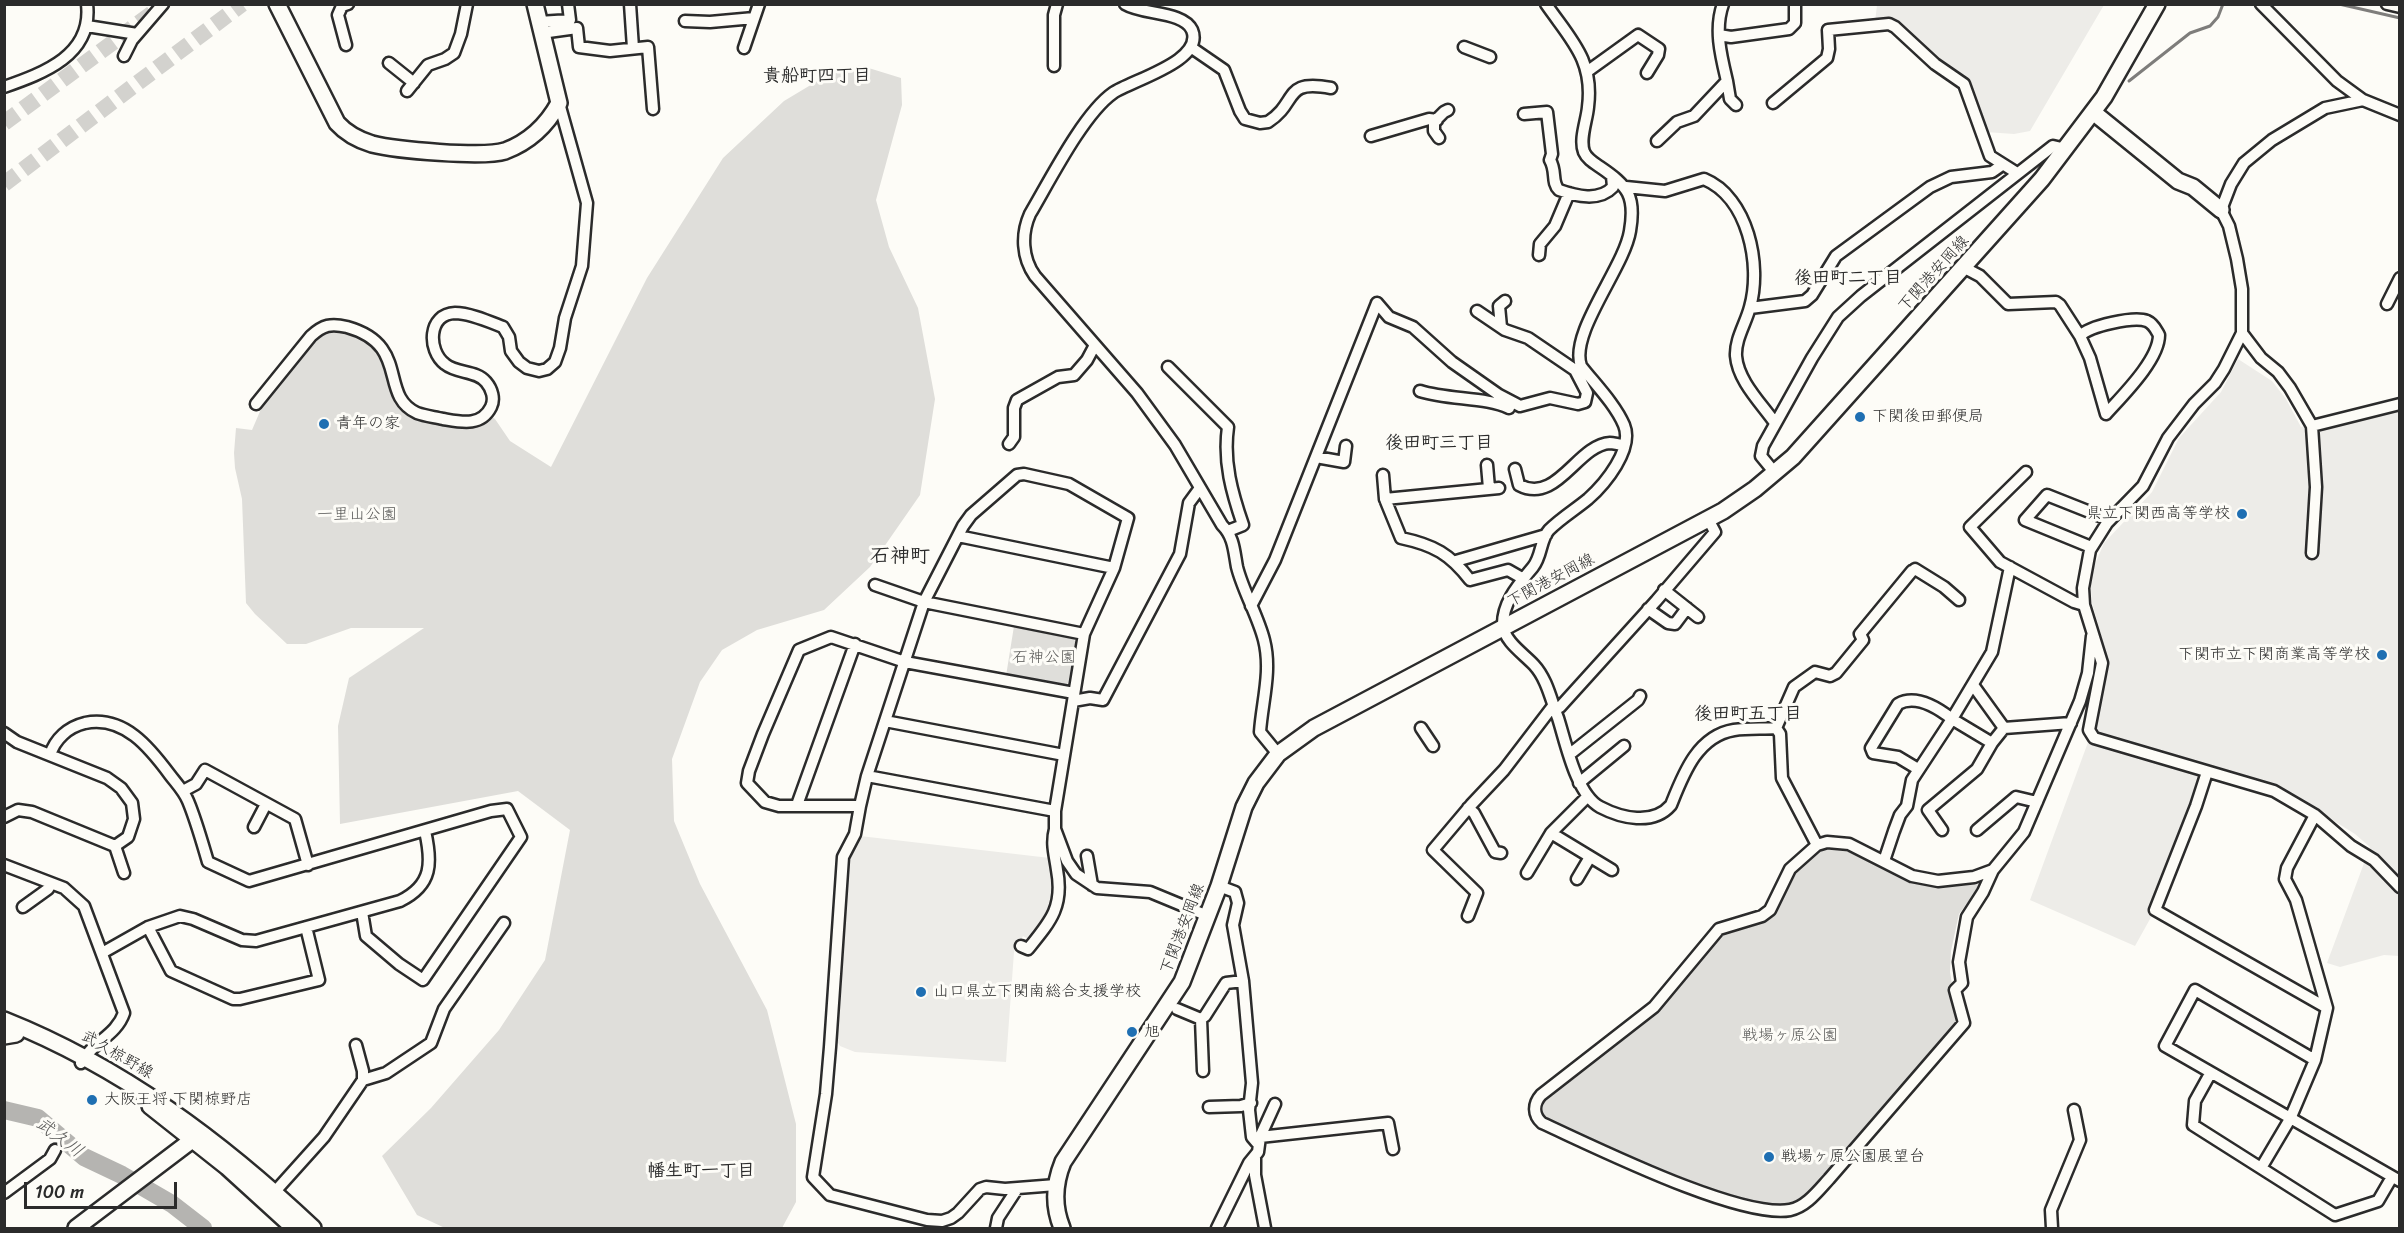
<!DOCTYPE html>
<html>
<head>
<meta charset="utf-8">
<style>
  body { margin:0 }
  #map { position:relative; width:2404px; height:1233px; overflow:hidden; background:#fdfcf7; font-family:Sriracha,sans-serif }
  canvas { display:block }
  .frame { position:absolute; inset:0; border:6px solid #2b2b2b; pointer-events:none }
  .scale { position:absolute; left:24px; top:1182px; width:153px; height:27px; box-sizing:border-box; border:3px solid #2b2b2b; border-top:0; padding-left:8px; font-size:18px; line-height:21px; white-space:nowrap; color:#2b2b2b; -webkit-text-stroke:4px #fdfcf7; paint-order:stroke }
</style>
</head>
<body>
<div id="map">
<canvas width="2404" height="1233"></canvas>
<div class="frame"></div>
<div class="scale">100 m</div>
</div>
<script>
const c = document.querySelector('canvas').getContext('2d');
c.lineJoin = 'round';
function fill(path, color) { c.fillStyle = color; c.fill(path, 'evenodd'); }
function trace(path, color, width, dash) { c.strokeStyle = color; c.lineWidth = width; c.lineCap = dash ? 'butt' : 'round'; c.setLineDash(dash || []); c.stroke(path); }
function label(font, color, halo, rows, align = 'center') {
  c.font = font + ' Sriracha,"Klee One",sans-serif'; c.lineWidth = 6; c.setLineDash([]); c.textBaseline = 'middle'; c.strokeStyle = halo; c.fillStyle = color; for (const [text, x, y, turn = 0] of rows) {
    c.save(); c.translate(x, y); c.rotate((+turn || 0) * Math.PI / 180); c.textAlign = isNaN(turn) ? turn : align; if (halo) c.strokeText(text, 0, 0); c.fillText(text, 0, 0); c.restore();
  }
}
fill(new Path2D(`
  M 1877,5 L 2104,5 L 2030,131 L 2014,134 L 1986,132 L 1966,83 L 1917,45 L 1875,22 Z
  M 2238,359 L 2272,381 L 2286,399 L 2301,427 L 2399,404 L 2399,956 L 2384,955 L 2340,967 L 2327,963 L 2370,847 L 2355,834 L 2318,811 L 2202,765 L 2155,910 L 2135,946 L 2030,900 L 2094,726 L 2108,660 L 2092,603 L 2090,576 L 2104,543 L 2152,492 L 2179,438 L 2221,392 Z
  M 860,836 L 1050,858 L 1053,869 L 1055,903 L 1035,935 L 1028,939 L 1023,936 L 1014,952 L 1006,1062 L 855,1052 L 840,1046 L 837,1041 L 842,980 L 839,979 L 848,859 Z`), '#edece8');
fill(new Path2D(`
  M 859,65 L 901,78 L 902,105 L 876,200 L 889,247 L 918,308 L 935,399 L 920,495 L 870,567 L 824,610 L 757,630 L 722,650 L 700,682 L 672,759 L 674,821 L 700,884 L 767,1010 L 796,1124 L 796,1202 L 782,1228 L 445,1228 L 417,1215 L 382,1156 L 431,1108 L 499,1030 L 545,960 L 570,830 L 518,791 L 340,824 L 338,726 L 349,678 L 424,628 L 351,628 L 306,644 L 287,644 L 255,614 L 246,603 L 242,499 L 235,468 L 234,453 L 236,428 L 252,430 L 264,402 L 316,338 C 326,328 332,329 345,332 C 403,348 371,395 413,417 L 474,428 L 483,425 L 492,417 L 495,419 L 510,441 L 551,467 L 647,278 L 723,158 L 784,101 L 824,77 Z
  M 1014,626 L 1073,638 L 1076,643 L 1068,683 L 1064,687 L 1006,676 Z
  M 1834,847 L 1846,849 L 1923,885 L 1938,888 L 1978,883 L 1977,890 L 1959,914 L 1951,951 L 1950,972 L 1957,1015 L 1956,1021 L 1878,1116 L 1818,1184 L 1808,1194 L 1788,1204 L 1774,1206 L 1733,1197 L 1598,1144 L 1545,1121 C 1538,1113 1538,1107 1543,1098 L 1666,1002 L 1718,935 L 1773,913 C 1780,906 1782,896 1786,886 C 1794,867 1813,852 1834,847 Z`), '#dfdeda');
trace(new Path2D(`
  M 2339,4 L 2400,18
  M 2129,81 L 2190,33 L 2210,26 L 2218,17 L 2223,4`), '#7e7d7b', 3);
trace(new Path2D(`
  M 4,1110 L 38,1118 L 84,1157 L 122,1175 L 172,1204 L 203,1228`), '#b5b4b1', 18);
trace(new Path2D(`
  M 4,123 L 158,9
  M 4,184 L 242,4`), '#d3d2ce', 16, [16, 8]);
const street = new Path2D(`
  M 630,4 L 633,48
  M 1125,4 C 1143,15 1183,11 1192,30 C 1205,61 1132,80 1113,93 C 1083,114 1049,182 1030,214 C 1021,234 1022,258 1035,276 L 1137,393 L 1175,445 L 1222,525 C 1234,537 1234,551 1237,567 C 1243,591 1258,616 1264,640 C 1272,671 1262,702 1260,732 L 1278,754
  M 1546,4 C 1571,40 1594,60 1588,107 C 1587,120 1579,139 1584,152 C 1587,159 1594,163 1600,167 C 1628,186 1636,196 1630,231 C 1624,268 1569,333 1581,366 C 1595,384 1615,404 1624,425 C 1634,449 1605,484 1588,499 C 1576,509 1561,518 1549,530 C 1540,540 1542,556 1533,567 C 1520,583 1502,602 1503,626 C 1505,642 1524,654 1534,665 C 1547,679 1551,700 1558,718 C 1566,743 1576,794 1600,807 C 1621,818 1653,826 1671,805 C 1683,775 1697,736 1734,730 C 1748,728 1763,729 1776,728 L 1780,734 L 1782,778 L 1817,845
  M 2261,4 L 2337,81 L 2363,100 L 2400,115
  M 2387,4 L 2400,7
  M 685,21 L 710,22 L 754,18
  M 539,22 L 570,20 L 568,4
  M 87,26 L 137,34
  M 541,33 L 577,28 L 579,47 L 610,51 L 648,47 L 653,109
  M 1719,35 L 1731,37 L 1789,29 L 1795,23 L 1795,4
  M 346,45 L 338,15 L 342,6 L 348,4
  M 1464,47 L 1490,57
  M 744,48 L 759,4
  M 1192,48 L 1224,70 L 1240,111 L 1245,119 L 1260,123 L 1268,122 C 1299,102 1282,79 1331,88
  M 124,56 L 132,40 L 163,4
  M 389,63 L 414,83
  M 1054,66 L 1054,15 L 1057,4
  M 1588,71 L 1638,35 L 1659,49 L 1658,55 L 1647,73
  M 1727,81 L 1730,99 L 1736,105
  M 4,87 C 44,73 93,55 87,4
  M 407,91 L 428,65 L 445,59 L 454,53 L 461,34 L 467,4
  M 2363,100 L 2325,108 L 2272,140 L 2244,163 L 2231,184 L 2221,210 L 2229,226 L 2237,259 L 2242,289 L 2242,333 L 2224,369 L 2215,383 L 2194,404 L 2168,438 L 2143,486 L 2107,523 L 2090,550 L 2083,588 L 2084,605 L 2102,663 L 2089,730 L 2094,738 L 2274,791 L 2315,815 L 2351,846 L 2374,860 L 2400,887
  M 1773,103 L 1827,58 L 1829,49 L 1828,30 L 1889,24 L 1895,27 L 1935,64 L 1964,84 L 1990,156 L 2017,173
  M 1524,114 L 1547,112 L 1552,154 L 1550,160 C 1557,172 1551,182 1559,190 C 1576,196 1599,202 1613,187 L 1612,176
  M 1371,136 L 1429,119 L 1437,120
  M 1439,138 L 1434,131 L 1434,122 L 1444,112 L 1448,110
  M 1657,141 L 1677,122 L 1694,116 L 1727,81 C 1721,56 1714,29 1723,4
  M 1626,187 L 1665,191 L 1704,179 C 1748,197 1762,265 1750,307 C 1746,323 1735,339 1736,356 C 1738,381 1761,403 1775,423
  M 1539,255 L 1540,244 L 1555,226 L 1569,193
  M 1963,267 L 1980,276 L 2008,304 L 2056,302 L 2060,305 L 2080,336 L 2090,358 L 2106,414
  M 1377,303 L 1389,317 L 1413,327 L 1452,362 L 1499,395 L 1520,406 L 1550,398 L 1578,404 L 1585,402 L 1587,393 L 1575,370 L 1581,366
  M 2387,304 L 2400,278
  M 1750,308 L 1805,301 L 1812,295 L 1836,256 L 1930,187 L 1951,177 L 1992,172 L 2002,165
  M 1477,311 L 1505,330 L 1528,338 L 1575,370
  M 1501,327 L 1499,306 L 1505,301
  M 2242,333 L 2261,358 L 2278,372 L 2290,388 L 2312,426 L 2316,487 L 2312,553
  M 2080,336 C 2089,326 2134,316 2147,321 C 2154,324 2156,330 2159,335 C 2159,360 2122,396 2106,414
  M 1168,367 L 1228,427 C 1223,462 1232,493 1243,525 L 1228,531
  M 1420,391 C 1448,400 1487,397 1509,408
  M 256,404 L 311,336 C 323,325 331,323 347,327 C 411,345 378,395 417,413 C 425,416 435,417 443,419 C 461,422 481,427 491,407 C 495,399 492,389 486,382 C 476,370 457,374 445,364 C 427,350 428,314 455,313 C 470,313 490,322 503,327 L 509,337 L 511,351 L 519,362 L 527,368 L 539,371 L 547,369 L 555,362 L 560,348 L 565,318 L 582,266 L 587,203 L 559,103
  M 2312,426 L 2400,404
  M 1009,444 L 1014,437 L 1014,408 L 1017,400 L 1058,377 L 1074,375 L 1087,360 L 1095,345
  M 1316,457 L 1344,462 L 1346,446
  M 1487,465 L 1489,488
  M 1515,469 L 1519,485 C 1557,505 1577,445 1610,443 C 1614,443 1619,445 1624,445
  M 2026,472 L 1970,527 L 2000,562 L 2074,602 L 2084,605
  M 1775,473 L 1761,456 L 1763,446 L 1812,358 L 1838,317 L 1861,296 L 2053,146 L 2066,149
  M 1383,475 L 1385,499 L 1401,538 C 1434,545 1450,554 1470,580 L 1508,570 L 1522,578
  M 1385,499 L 1499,488
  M 958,536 L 1114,568
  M 2091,547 L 2025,520 L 2047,495 L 2110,520
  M 1456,561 L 1546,535
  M 1915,569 L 1944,587 L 1959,600
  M 875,585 L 924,602 L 1084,634
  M 1664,590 L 1698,617
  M 1251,606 L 1275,560 L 1377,303
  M 1648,609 L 1668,623 L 1675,624 L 1687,608
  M 1973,685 L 2004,728
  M 1074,693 L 905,662 L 831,637 L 799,650 L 763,734 L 749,771 L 747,783 L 765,802 L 779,806 L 860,806 L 867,776 L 924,602 L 963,526 L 971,515 L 1017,475 L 1024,474 L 1069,484 L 1128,518 L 1114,568 L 1084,634 L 1055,811 L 1055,829 L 1067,861 L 1076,874 L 1097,888 L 1150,892 L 1208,916
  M 1073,701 L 1090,698 L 1103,700 L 1180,554 L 1189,503 L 1200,488
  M 1554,709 L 1560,707 L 1656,601 L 1715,532 L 1708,519
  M 885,721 L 1064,755
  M 1421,728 L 1433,746
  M 1776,728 L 1794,687 L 1815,672 L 1830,676 L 1836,673 L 1863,640 L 1860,634 L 1912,571
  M 4,733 L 17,742 L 107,778 L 121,788 L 132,803 L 134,819 L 128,837 L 115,846 L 32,812 L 18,810 L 4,817
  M 1570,754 L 1638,700 L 1640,696
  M 50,755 C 55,739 68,727 85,723 C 124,715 150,748 170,775 C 176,783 184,791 188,801 C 196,820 202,842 208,862 L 249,881 L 491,811 L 507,809 L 521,837 L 423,980 L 399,964 L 366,936 L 362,912
  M 1918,769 L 1898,757 L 1873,753 L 1871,748 L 1898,704 C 1916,694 1938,708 1952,719 L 1992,652 L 2010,567
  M 2207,772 L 2196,806 L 2155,910 L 2327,1008
  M 867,776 L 1055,811
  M 1579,783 L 1624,746
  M 183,791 L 196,784 L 205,770 L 295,819 L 308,865
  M 797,805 L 855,644
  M 860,806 L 855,834 L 843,857 L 830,1047 L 826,1094 L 813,1177 L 830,1195 L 927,1220 L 942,1221 L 951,1218 L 958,1213 L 980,1189 L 986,1187 L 1005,1189 L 1056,1185
  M 1468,808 L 1474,813 L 1495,852 L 1501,853
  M 254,827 L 266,804
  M 1942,830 L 1928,810 L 1977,769 L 1992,743
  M 1977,830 L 2016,797 L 2037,802
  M 1551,833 L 1612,870
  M 115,846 L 124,873
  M 1087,856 L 1092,885
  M 1884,861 L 1894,831 L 1900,815 L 1907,806 L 1912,780 L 1952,719 L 1992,743 L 2004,728 L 2071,723
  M 4,865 L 64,888 L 84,906 L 124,1013 C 116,1036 92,1042 81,1063
  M 1993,870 L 1974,877 L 1938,881 L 1912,876 L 1849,844 L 1827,842 L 1817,845 L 1790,869 L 1770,910 L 1762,916 L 1719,929 L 1654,1007 L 1541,1095 C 1533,1104 1533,1115 1542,1123 C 1593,1146 1739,1219 1790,1210 C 1806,1207 1818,1191 1829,1179 L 1964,1023 L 1955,990 L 1962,983 L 1959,962 L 1967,917 L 1983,892 L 1993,870 L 2024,832 L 2080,701 L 2088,673 L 2092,636
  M 1527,873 L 1551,833 L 1587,797
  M 1577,879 L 1590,857
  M 1219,886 L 1235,892 L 1238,903 L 1233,925 L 1243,981
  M 23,907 L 48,889 L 51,884
  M 1468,916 L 1477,893 L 1433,850 L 1471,805 L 1504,770 L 1553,706
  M 148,927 L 171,971 L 233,999 L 240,999 L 319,980 L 306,927
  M 1021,946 L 1028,949 C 1050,922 1064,907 1057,870 C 1055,855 1051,844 1055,829
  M 102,953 L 148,927 L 180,916 L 193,919 L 242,940 L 256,941 L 400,901 C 433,885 432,862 425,831
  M 1177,1009 L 1201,1019 L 1205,1016 L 1226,983 L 1243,981 L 1252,1083 L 1249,1110 L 1252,1137 L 1258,1144
  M 1201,1019 L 1203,1071
  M 356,1045 L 363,1071 L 363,1080
  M 2315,1060 L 2195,990 L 2165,1046 L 2400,1181
  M 2210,1074 L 2195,1101 L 2193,1125 L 2335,1215 L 2378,1201 L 2392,1177
  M 1209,1107 L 1241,1106 L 1251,1103
  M 1260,1137 L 1388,1123 L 1393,1149
  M 1255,1157 L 1255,1175 L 1265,1228
  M 2261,1168 L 2290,1119 L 2315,1060 L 2327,1008 L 2296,900 L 2285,879 L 2287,868 L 2315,815
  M 4,1193 L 50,1159 L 55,1150
  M 271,1196 L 324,1137 L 363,1080 L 386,1073 L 431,1043 L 444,1009 L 504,923
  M 996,1228 L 998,1218 L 1017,1189
  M 1217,1228 L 1249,1163 L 1258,1152 L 1260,1137 L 1275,1104
  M 2052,1228 L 2051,1210 L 2080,1140 L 2074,1110`);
const secondary = new Path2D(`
  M 277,4 L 337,123 C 346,133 359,140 372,144 C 396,150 483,158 505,151 C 529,142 547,125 559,103 L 535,4
  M 2093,112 L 2178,181 L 2193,187 L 2221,210
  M 4,1020 C 122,1067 222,1142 313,1228
  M 4,1036 L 16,1034
  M 150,1106 L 227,1167 L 294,1228
  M 76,1228 L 200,1134
  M 1062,1228 C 1053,1206 1054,1184 1063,1162 L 1182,982 L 1219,886 L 1244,807 L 1256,783 L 1278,754 L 1314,728 L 1723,511 L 1755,489 L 1793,457 L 2042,179 L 2104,97 L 2157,4`);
trace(street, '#2b2b2b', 15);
trace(secondary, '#2b2b2b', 20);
trace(street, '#fdfcf7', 10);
trace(secondary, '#fdfcf7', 15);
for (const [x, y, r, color] of [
  [1860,417,6,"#1f6fb2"],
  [324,424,6,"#1f6fb2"],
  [2242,514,6,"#1f6fb2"],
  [2382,655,6,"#1f6fb2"],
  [921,992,6,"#1f6fb2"],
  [1132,1032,6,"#1f6fb2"],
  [92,1100,6,"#1f6fb2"],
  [1769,1157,6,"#1f6fb2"]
]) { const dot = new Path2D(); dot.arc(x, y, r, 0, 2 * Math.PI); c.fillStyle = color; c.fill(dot); trace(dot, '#fdfcf7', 2); }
label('16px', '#2b2b2b', '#fdfcf7', [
  ["下関港安岡線",1934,274,-48],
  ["下関港安岡線",1551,581,-28],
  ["下関港安岡線",1183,929,-69],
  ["武久椋野線",117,1055,30]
]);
label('16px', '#2b2b2b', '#fdfcf7', [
  ["下関後田郵便局",1872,417],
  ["青年の家",336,424],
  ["県立下関西高等学校",2230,514,"right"],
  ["下関市立下関商業高等学校",2370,655,"right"],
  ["山口県立下関南総合支援学校",933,992],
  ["旭",1144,1032],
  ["大阪王将 下関椋野店",104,1100],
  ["戦場ヶ原公園展望台",1781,1157]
], 'left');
label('16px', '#585857', '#fdfcf7', [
  ["一里山公園",357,515],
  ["石神公園",1044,658],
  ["戦場ヶ原公園",1790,1036]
]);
label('bold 18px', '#2b2b2b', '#fdfcf7', [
  ["貴船町四丁目",817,76],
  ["後田町二丁目",1848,278],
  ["後田町三丁目",1439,443],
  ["後田町五丁目",1748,714],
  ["幡生町一丁目",701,1171]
]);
label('italic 18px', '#5b5b5a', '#fdfcf7', [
  ["武久川",59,1138,37]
]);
label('bold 20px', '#2b2b2b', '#fdfcf7', [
  ["石神町",900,557]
]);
</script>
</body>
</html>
